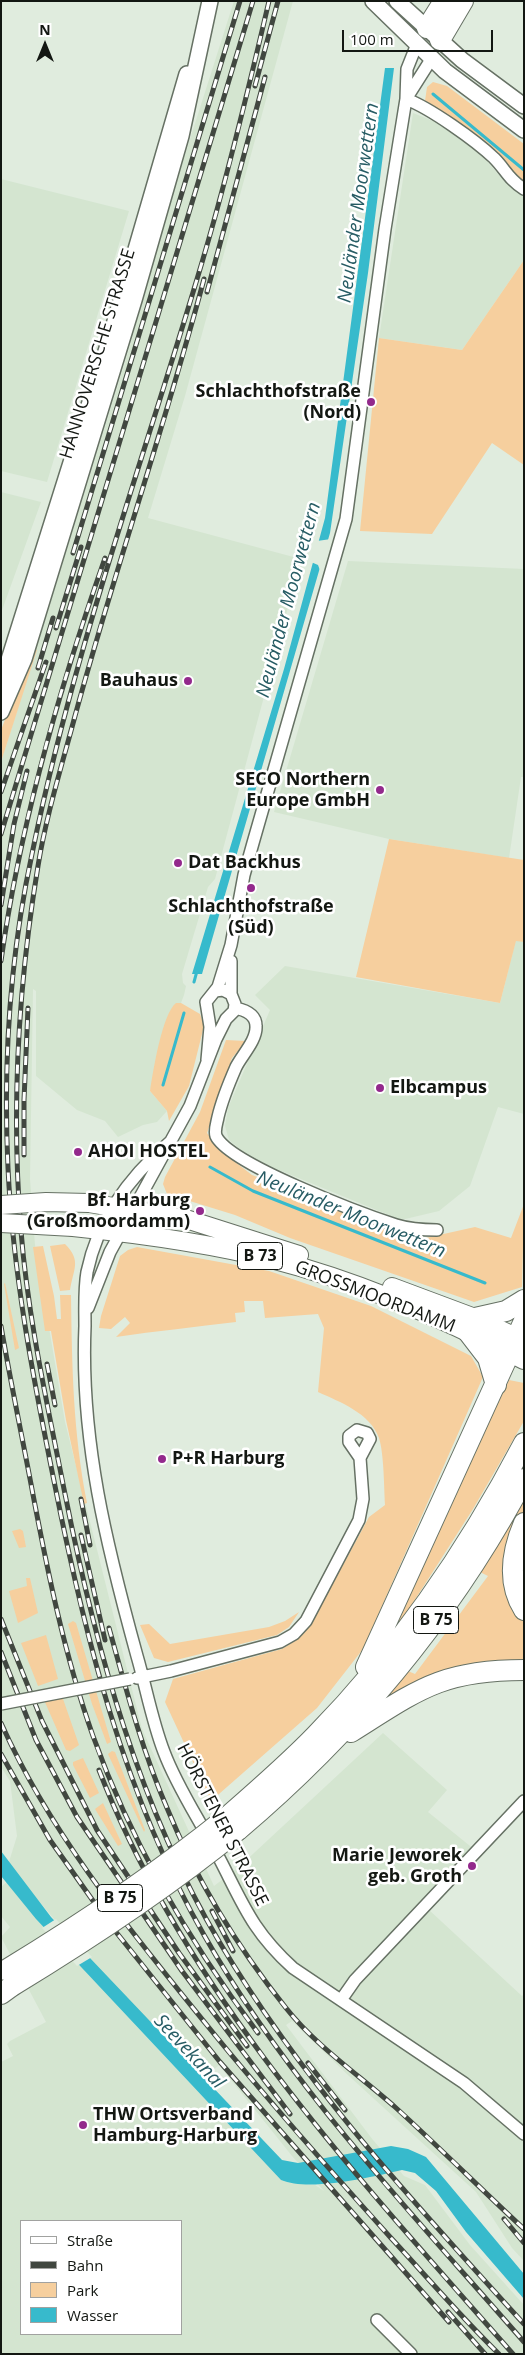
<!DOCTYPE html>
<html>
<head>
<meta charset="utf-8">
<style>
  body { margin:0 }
  #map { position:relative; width:525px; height:2355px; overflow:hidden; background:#e0ecde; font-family:"Open Sans",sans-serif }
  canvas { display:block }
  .frame { position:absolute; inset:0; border:2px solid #131712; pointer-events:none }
  .legend { position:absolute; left:20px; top:2220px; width:162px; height:115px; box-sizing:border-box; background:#fff; border:1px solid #a1a2a0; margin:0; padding:6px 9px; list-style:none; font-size:15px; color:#131712 }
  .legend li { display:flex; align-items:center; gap:10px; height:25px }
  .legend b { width:25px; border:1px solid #a1a2a0 }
  .north { position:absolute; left:20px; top:20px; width:50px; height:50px; -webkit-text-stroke:4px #fff; paint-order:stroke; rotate:0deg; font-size:14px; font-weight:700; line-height:20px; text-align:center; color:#131712 }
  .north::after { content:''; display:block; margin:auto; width:18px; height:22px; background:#131712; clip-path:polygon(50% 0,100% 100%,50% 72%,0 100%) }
  .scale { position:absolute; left:342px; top:30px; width:151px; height:22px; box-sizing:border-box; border:2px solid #131712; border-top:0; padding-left:6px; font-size:15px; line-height:18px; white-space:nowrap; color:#131712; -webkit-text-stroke:4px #fff; paint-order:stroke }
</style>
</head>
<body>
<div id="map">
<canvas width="525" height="2355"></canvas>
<div class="frame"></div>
<ul class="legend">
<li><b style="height:6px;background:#fff"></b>Straße</li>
<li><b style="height:6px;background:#414740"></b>Bahn</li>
<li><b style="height:14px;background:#f6cf9e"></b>Park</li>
<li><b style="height:14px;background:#37bacc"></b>Wasser</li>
</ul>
<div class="north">N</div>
<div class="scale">100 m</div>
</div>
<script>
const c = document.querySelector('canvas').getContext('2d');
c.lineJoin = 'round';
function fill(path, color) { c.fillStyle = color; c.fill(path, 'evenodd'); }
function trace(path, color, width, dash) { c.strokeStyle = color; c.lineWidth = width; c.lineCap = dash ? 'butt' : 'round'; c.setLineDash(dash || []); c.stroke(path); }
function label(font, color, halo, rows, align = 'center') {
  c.font = font + ' "Open Sans",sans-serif'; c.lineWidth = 5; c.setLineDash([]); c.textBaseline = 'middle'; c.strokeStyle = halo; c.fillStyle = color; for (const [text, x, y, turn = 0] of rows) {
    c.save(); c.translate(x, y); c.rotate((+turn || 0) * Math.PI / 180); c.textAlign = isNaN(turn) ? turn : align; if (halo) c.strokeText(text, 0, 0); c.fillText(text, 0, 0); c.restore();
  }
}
fill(new Path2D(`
  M 234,1 L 293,1 L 185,396 L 148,518 L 301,559 L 215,879 L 208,887 L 182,974 L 183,983 L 186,986 L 184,995 L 181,1003 L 179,1003 L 150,1091 L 167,1111 L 157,1122 L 143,1125 L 118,1137 L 105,1121 L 77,1110 L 36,1076 L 36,991 L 33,989 L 30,1179 L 35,1245 L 65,1422 L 142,1729 L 214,1886 L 240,1866 L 383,1733 L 447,1790 L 428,1812 L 480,1854 L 428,1909 L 522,1996 L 524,1994 L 524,2261 L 512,2248 L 476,2192 L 349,2076 L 292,2021 L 286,2025 L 373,2140 L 404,2176 L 425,2185 L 470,2245 L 524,2305 L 524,2354 L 1,2354 L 1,2062 L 13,2056 L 7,2044 L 10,2041 L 46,2022 L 1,1937 L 10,1927 L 1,1916 L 1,1887 L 7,1882 L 36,1919 L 281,2180 L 290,2183 L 315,2185 L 324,2191 L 292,2156 L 219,2065 L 204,2078 L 96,1968 L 8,1865 L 17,1836 L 10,1781 L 1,1767 L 1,762 L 129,349 L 177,180 ZM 21,2221 L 181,2221 L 181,2334 L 21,2334 Z
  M 413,113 L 436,122 L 481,154 L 504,181 L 524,194 L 524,260 L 462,350 L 379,338 Z
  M 1,179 L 129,211 L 47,482 L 1,471 Z
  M 1,492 L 41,502 L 1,613 Z
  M 348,561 L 524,569 L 524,777 L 521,777 L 509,858 L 389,839 L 274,812 Z
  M 516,940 L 524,942 L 524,1114 L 498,1107 L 470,1186 L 439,1211 L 401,1220 L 252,1159 L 229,1140 L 225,1126 L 228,1108 L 270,1010 L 255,995 L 285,966 L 500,1003 Z`), '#d4e5d0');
fill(new Path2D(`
  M 433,82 L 447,86 L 524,144 L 524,183 L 515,178 L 498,157 L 425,101 L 427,87 Z
  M 524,260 L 524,465 L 492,443 L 432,534 L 360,531 L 379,338 L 462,350 Z
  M 33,649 L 37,650 L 1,762 L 1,730 Z
  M 389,839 L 524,860 L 524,942 L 516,941 L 500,1003 L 356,977 Z
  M 176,1003 L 181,1003 L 200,1014 L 204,1026 L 189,1086 L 169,1121 L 167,1111 L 150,1091 C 153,1072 162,1014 176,1003 Z
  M 226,1040 L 246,1041 L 232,1058 L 207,1133 L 221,1151 L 252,1175 L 421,1239 L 475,1227 L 511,1238 L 524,1204 L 522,1287 L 474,1302 L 290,1238 L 235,1215 L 167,1194 L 163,1184 L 165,1177 L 200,1112 Z
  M 65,1244 C 82,1261 73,1269 70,1290 L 60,1291 L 50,1246 Z
  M 43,1246 L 54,1296 L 57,1319 L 61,1319 L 60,1295 L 71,1295 C 72,1367 73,1432 87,1503 L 84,1504 L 66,1420 L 51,1331 L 45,1331 L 33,1247 Z
  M 137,1247 L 269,1271 L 371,1306 L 471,1356 L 483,1377 L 363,1649 L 317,1708 L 211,1801 L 165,1702 L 173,1679 L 282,1649 L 298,1639 L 311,1624 L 369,1517 L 385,1505 C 384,1487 384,1454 379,1438 C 370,1413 340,1402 318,1392 L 324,1328 L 318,1314 L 265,1318 L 263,1301 L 244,1301 L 245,1312 L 235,1313 L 236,1322 C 196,1327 156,1331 116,1337 L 130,1323 L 125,1317 L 111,1329 L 99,1328 L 101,1316 L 120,1256 L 128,1250 Z
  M 5,1283 L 19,1348 L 15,1350 L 4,1284 Z
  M 509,1380 L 524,1383 L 524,1421 L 473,1509 L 393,1634 L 390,1629 Z
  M 524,1500 L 524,1510 L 506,1569 L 513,1611 L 524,1622 L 524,1664 L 384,1700 L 408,1671 L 415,1674 L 488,1576 L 480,1572 Z
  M 20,1529 L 23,1531 L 26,1547 L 19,1548 L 12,1531 Z
  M 26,1578 L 30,1578 L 38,1613 L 18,1623 L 9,1591 L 27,1586 Z
  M 299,1612 L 289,1627 L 277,1635 L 168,1662 L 154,1658 L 140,1625 L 149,1624 L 170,1644 L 269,1627 L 285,1621 Z
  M 73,1621 L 76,1623 L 111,1742 L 107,1744 L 92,1704 L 68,1624 Z
  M 46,1635 L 58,1679 L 38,1686 L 21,1643 Z
  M 62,1696 L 79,1745 L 70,1751 L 66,1750 L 44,1700 Z
  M 112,1751 L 115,1752 L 145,1830 L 144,1832 L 108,1754 Z
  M 83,1758 L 99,1793 L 90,1798 L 73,1765 L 73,1762 Z
  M 103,1803 L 122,1844 L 118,1846 L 95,1809 Z`), '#f6cf9e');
fill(new Path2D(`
  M 385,68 L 394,68 L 368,273 L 330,533 L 202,974 L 192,974 L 284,669 L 325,518 Z
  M 1,1851 L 51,1917 L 282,2160 L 298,2163 L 391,2146 L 408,2149 L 426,2157 L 524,2274 L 524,2299 L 466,2232 L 436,2191 L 415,2173 L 402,2170 C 372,2177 309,2192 281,2180 L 36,1919 L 1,1876 Z`), '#37bacc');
fill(new Path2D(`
  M 331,539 L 321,573 L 318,565 L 311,562 L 317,541 Z
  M 56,1919 L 92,1957 L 77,1966 L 42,1928 Z`), '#e0ecde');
trace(new Path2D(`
  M 433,94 L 524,170
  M 194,982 L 197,971
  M 163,1085 L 184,1013
  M 210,1167 L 253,1191 L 485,1283`), '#37bacc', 3);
const street = new Path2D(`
  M 406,99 C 430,108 475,140 494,158 C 506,170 508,179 524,189
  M 406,99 L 432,58
  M 231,994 L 231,961
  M 235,1008 C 245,1010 256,1014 256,1026 C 257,1040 242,1055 236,1067 C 229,1083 222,1100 218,1117 C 217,1123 214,1130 216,1136 C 229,1164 362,1214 396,1225 C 409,1229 423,1230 437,1230
  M 207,1060 L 210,1027 L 206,1002 L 218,987 L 231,945 L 244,875 L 253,843 L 346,519 L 385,229 L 406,99 L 407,69 L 417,44
  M 171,1141 C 131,1175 98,1219 87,1272 C 84,1290 85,1308 85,1326 C 80,1440 107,1547 137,1656 C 146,1687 152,1721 164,1752 C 177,1787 199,1819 216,1852 C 242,1901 250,1929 293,1968 L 464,2083 L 524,2134
  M 88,1308 L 110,1252 L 190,1106 L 216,1039 L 226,1019 L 234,1011 L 235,1004 L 231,994 L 223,990 L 215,991
  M 137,1678 L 171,1671 L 280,1642 L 294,1634 L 306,1621 L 359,1520 L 363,1499 L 360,1458 L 370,1439 L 367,1433 L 357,1430 L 349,1436 L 349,1442 L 360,1458
  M 341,2000 L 355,1980 L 524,1801
  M 377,2320 L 411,2354`);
const secondary = new Path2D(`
  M 373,1 L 445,71 L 524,130
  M 397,1 L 462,60 L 524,106
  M 1,685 L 109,342 L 187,74
  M 1,712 L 24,659 L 134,300 L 181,136 L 210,1`);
const primary = new Path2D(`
  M 89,1203 L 186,1219 L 299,1255
  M 73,1227 C 141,1234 209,1243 275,1260 C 361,1282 445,1319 524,1360
  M 392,1287 L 475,1318 L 524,1341`);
const highway = new Path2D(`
  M 427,28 L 444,1
  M 440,40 L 463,1
  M 475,1318 L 506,1311 L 524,1300
  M 468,1332 L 488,1358 L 496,1385
  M 524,1523 C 512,1551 507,1583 524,1610
  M 366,1667 L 524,1321
  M 351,1732 C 418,1690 441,1670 524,1670
  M 227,1817 C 258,1790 288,1764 316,1735 C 401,1648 468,1550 524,1443
  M 238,1830 C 354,1732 452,1614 524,1479
  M 1,1994 L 12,1986`);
trace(street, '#667164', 14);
trace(secondary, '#667164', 18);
trace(primary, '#667164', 20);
trace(highway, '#667164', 22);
trace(street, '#fff', 11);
trace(secondary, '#fff', 15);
trace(primary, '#fff', 18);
trace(highway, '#fff', 20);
const rail = new Path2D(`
  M 269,1 C 249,87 228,174 203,259 C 145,456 73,652 32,854 C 10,956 3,1064 8,1168 C 13,1274 33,1377 54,1481 C 85,1638 124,1795 204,1935 C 289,2085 411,2212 524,2342
  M 255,86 L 278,1
  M 204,279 C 165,426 115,569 75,716 C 62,765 46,816 38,866 C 18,987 11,1109 21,1231 C 28,1319 48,1407 65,1494 C 96,1650 138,1805 220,1943 C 304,2084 414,2203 524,2324
  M 207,292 L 265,77
  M 73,553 L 240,1
  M 56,628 L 81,547
  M 38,668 L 53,618
  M 1,792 L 46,662
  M 1,834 L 253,1
  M 1,905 L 14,824 L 27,771
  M 1,961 C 20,824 59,689 105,558
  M 24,1155 L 24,1100 L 28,1008
  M 1,1326 C 10,1379 21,1431 31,1484 C 47,1569 64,1654 93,1736 C 131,1842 190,1943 258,2033
  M 47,1364 L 55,1405
  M 81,1499 L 90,1545
  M 81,1535 L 105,1640
  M 1,1619 L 42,1721 L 97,1830 L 179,1953 L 247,2046
  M 109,1628 C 126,1689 142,1750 167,1808 C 196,1879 238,1948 286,2008 C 316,2046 359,2075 395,2107 C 439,2147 481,2189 524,2229
  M 1,1652 L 36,1740 L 77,1817 L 182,1971 L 290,2114
  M 1,1723 C 51,1835 129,1929 206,2024 C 265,2097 328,2168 391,2238 C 427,2277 461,2317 499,2354
  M 1,1754 L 50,1840 L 108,1922 L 220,2062 L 449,2322
  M 99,1770 C 184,1991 359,2179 513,2354
  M 212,1911 L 233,1951
  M 308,2063 L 345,2110
  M 504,2219 L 524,2243
  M 448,2312 L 485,2354`);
trace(rail, '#414740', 5);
trace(rail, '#fff', 3, [9]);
const streetBridge = new Path2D(`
  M 1,1704 L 130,1679`);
const primaryBridge = new Path2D(`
  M 1,1205 L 46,1202 L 89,1203
  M 1,1223 L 73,1227`);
const highwayBridge = new Path2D(`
  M 6,1970 C 83,1923 157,1874 227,1817
  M 12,1986 C 91,1938 167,1888 238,1830`);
trace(streetBridge, '#667164', 14, []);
trace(primaryBridge, '#667164', 20, []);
trace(highwayBridge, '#667164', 22, []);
trace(streetBridge, '#fff', 11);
trace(primaryBridge, '#fff', 18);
trace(highwayBridge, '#fff', 20);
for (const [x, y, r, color] of [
  [371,402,5,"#93298c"],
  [188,681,5,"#93298c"],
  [380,790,5,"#93298c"],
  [178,863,5,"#93298c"],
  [251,888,5,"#93298c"],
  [380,1088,5,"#93298c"],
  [78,1152,5,"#93298c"],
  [200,1211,5,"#93298c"],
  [162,1459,5,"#93298c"],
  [472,1866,5,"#93298c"],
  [83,2125,5,"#93298c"]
]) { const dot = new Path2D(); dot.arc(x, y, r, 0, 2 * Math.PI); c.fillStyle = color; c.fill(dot); trace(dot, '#fff', 2); }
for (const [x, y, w] of [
  [260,1256,45],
  [436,1620,45],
  [120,1898,45]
]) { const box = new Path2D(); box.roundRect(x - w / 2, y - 13.5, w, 27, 4); c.fillStyle = '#fff'; c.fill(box); trace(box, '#131712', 1); }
label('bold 16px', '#131712', null, [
  ["B 73",260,1256],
  ["B 75",436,1620],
  ["B 75",120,1898]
]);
label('18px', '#131712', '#fff', [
  ["HANNOVERSCHE STRASSE",98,354,-73],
  ["GROSSMOORDAMM",375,1297,21],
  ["HÖRSTENER STRASSE",222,1825,63]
]);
label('bold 18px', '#131712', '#fff', [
  ["Schlachthofstraße",361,392],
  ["(Nord)",361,413],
  ["Bauhaus",178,681],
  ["SECO Northern",370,780],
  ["Europe GmbH",370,801],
  ["Dat Backhus",188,863,"left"],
  ["Schlachthofstraße",251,907,"center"],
  ["(Süd)",251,928,"center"],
  ["Elbcampus",390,1088,"left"],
  ["AHOI HOSTEL",88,1152,"left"],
  ["Bf. Harburg",190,1201],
  ["(Großmoordamm)",190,1222],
  ["P+R Harburg",172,1459,"left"],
  ["Marie Jeworek",462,1856],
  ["geb. Groth",462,1877],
  ["THW Ortsverband",93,2115,"left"],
  ["Hamburg-Harburg",93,2136,"left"]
], 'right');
label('italic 19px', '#275c64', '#fff', [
  ["Neuländer Moorwettern",359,203,-82],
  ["Neuländer Moorwettern",289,600,-75],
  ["Neuländer Moorwettern",351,1215,22],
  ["Seevekanal",189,2052,47]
]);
</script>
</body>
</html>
